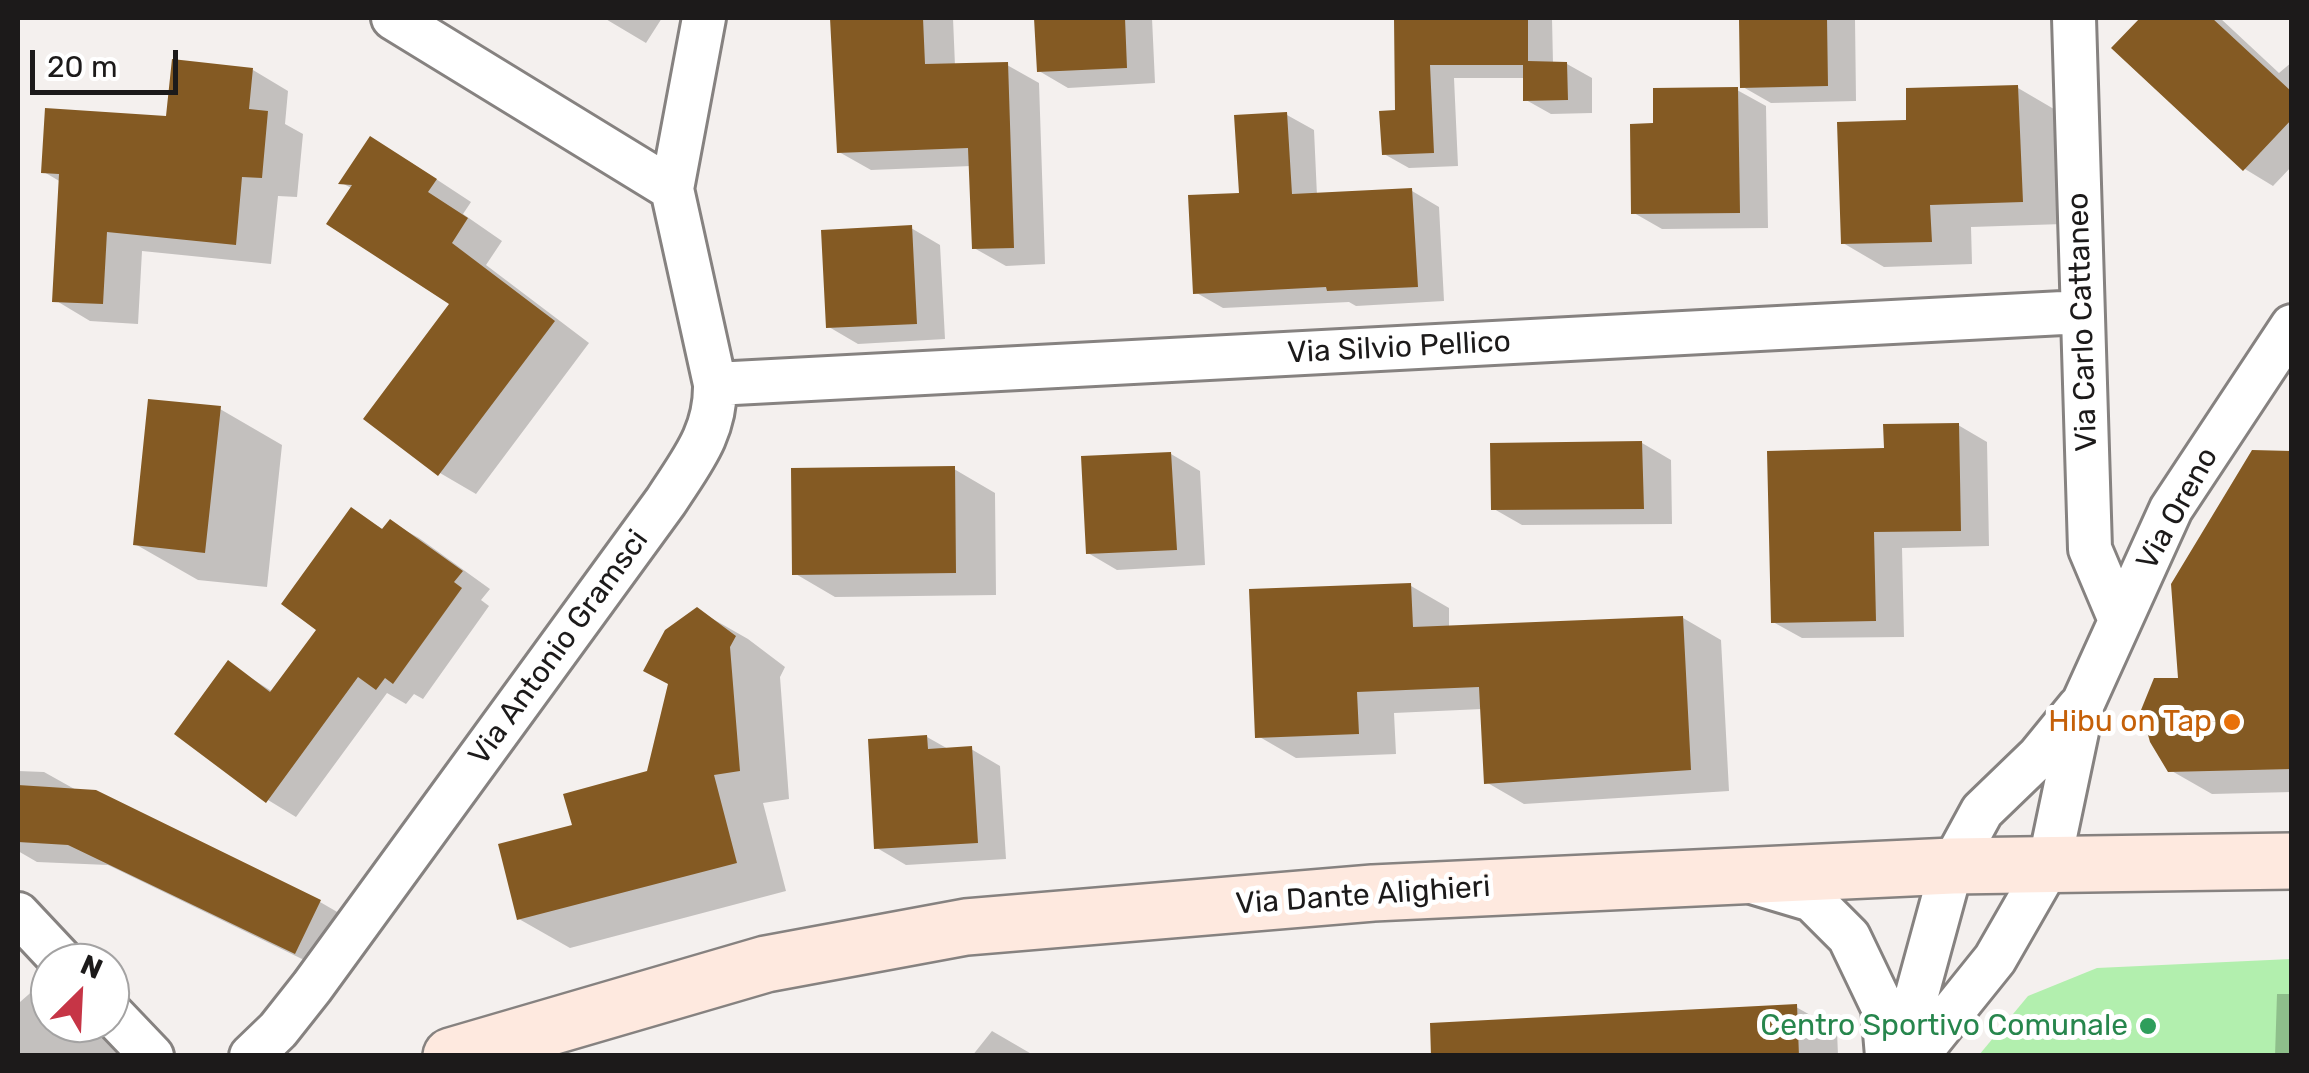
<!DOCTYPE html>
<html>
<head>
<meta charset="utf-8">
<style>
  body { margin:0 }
  #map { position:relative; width:2309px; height:1073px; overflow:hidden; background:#f4f0ee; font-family:Rubik,sans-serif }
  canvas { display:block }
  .frame { position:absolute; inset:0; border:20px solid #1c1a1a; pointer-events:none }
  .north { position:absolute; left:30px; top:943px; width:100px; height:100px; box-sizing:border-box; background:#fff; border:2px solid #a4a3a3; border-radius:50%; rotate:24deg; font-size:28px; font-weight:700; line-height:40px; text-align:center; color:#1c1a1a }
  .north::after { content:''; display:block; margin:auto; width:35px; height:45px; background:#c63546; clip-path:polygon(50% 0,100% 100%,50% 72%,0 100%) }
  .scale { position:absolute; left:30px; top:50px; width:148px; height:45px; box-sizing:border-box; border:5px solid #1c1a1a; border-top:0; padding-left:12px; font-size:30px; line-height:35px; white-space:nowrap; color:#1c1a1a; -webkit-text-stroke:8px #fff; paint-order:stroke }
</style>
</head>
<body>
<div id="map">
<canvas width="2309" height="1073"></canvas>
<div class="frame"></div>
<div class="north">N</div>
<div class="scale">20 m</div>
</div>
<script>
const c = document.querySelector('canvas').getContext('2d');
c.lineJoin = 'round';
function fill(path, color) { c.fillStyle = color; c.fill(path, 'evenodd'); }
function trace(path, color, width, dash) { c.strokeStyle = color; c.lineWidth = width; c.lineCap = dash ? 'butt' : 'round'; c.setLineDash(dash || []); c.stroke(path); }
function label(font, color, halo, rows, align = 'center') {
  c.font = font + ' Rubik,sans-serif'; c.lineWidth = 10; c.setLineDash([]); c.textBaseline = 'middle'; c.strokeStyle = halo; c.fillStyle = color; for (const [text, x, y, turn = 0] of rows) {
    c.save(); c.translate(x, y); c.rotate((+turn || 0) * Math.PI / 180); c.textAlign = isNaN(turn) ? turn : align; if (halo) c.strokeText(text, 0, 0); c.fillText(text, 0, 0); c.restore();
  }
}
fill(new Path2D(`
  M 2291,959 L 2291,1055 L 1979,1055 L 2028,996 L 2097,968 Z`), '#b2efae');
fill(new Path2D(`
  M 604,18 L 662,18 L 646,43 Z
  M 833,18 L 953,18 L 955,66 L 1007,65 L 1039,83 L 1045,264 L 1006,266 L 974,248 L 971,166 L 871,170 L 839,152 Z
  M 1036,18 L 1152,18 L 1155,83 L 1068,88 L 1039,71 Z
  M 1396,18 L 1552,18 L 1553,64 L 1567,64 L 1592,78 L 1592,113 L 1551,114 L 1526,100 L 1525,78 L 1454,78 L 1458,166 L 1409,168 L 1384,154 L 1398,112 Z
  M 1742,18 L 1855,18 L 1856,101 L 1771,103 L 1743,87 Z
  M 2144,18 L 2220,18 L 2279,73 L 2292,62 L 2292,166 L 2273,186 L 2245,169 L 2115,48 Z
  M 253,70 L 288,91 L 285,124 L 303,134 L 297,197 L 278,196 L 271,264 L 142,251 L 138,324 L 90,321 L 55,300 L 61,182 L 44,172 L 168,119 Z
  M 2018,88 L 2059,112 L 2063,224 L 1971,227 L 1972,264 L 1884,267 L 1843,243 L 1909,122 Z
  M 1737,90 L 1766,106 L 1768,228 L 1662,229 L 1634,213 L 1656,126 Z
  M 1287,115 L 1314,130 L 1317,196 L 1412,191 L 1439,207 L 1444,301 L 1356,306 L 1349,302 L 1223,308 L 1195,292 Z
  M 407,160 L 471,202 L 463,214 L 502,241 L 486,265 L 589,343 L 476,494 L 440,473 L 452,303 L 353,189 L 342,183 Z
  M 911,228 L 940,245 L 945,339 L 858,344 L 829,327 Z
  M 220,409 L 282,445 L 267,587 L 198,580 L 135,544 Z
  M 1958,425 L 1987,442 L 1989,546 L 1902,548 L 1904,637 L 1802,638 L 1773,622 L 1887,450 Z
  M 1642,443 L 1671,460 L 1672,524 L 1522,525 L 1494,509 Z
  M 1171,454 L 1200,471 L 1205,565 L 1117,570 L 1088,553 Z
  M 2292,454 L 2292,792 L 2212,794 L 2170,770 L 2181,680 Z
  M 954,469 L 995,493 L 996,595 L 835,597 L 794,573 Z
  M 352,510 L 384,530 L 390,522 L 419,538 L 490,589 L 481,600 L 489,606 L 423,699 L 414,694 L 406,704 L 387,693 L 296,817 L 268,800 L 229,664 L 273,692 L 320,629 Z
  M 1411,586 L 1449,608 L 1449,628 L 1683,618 L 1721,640 L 1729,791 L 1524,804 L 1486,782 L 1482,709 L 1394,713 L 1396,754 L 1296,758 L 1258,736 Z
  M 697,610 L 748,639 L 785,667 L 780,677 L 789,799 L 763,803 L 786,891 L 570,948 L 519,919 L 575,827 L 649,773 Z
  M 927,737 L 950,750 L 971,749 L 1000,766 L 1006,859 L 906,865 L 877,848 Z
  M 18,771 L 44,772 L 78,791 L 95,792 L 320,902 L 358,924 L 333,974 L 108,865 L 37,862 L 18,851 Z
  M 44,981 L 50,984 L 50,1023 L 100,1023 L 127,1056 L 18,1056 L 18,1000 L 20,1002 Z
  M 2277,994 L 2292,994 L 2292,1056 L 2275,1056 Z
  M 1796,1007 L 1837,1030 L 1838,1056 L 1473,1056 Z
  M 992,1031 L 1035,1056 L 972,1056 Z`), '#0003');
fill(new Path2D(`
  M 830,18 L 923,18 L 925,64 L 1008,62 L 1014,248 L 972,249 L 968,148 L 837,153 Z
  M 1034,18 L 1125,18 L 1127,68 L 1037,72 Z
  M 1394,18 L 1528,18 L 1528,61 L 1567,62 L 1568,100 L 1523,101 L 1523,65 L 1430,65 L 1434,153 L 1382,155 L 1379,111 L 1395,110 Z
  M 1739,18 L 1827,18 L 1828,86 L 1740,88 Z
  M 2140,18 L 2212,18 L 2292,92 L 2292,119 L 2243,171 L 2111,48 Z
  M 172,59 L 253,68 L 249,109 L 268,111 L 262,178 L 242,177 L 236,245 L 107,232 L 103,304 L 52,302 L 59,174 L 41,173 L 45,108 L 166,116 Z
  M 2018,85 L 2023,202 L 1930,205 L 1932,242 L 1841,244 L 1837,122 L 1906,120 L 1906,88 Z
  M 1738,87 L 1740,213 L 1631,214 L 1630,124 L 1653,123 L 1653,88 Z
  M 1287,112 L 1292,194 L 1412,188 L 1418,287 L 1327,291 L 1326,287 L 1193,294 L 1188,195 L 1239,193 L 1234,115 Z
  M 370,136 L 437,179 L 428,192 L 468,218 L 452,243 L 555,321 L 438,476 L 363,419 L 449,304 L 326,224 L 352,185 L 338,184 Z
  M 912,225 L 917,324 L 826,328 L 821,230 Z
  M 148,399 L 221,406 L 205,553 L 133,545 Z
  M 1959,423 L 1961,531 L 1874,532 L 1876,621 L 1771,623 L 1767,451 L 1884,448 L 1883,424 Z
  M 1642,441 L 1644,509 L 1491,510 L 1490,443 Z
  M 2252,450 L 2292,451 L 2292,769 L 2168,772 L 2150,742 L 2141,710 L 2154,678 L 2178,678 L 2171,584 Z
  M 1171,452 L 1177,550 L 1086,554 L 1081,456 Z
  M 955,466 L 956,573 L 792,575 L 791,468 Z
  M 351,507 L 382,529 L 390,519 L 463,571 L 454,582 L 462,588 L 393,684 L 385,678 L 376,690 L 358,677 L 266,803 L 174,734 L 228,660 L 270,692 L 316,630 L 281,604 Z
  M 1411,583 L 1413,627 L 1683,616 L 1691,770 L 1484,784 L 1479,687 L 1357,692 L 1359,734 L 1255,738 L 1249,589 Z
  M 697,607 L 736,636 L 730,647 L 740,771 L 714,775 L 737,863 L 517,920 L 498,844 L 572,825 L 563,794 L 647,771 L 668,684 L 643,671 L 665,630 Z
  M 927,735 L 928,749 L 972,746 L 978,843 L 874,849 L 868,739 Z
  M 18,785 L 96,790 L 321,900 L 295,954 L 68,845 L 18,842 Z
  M 1797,1004 L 1799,1056 L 1431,1056 L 1430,1023 Z`), '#845a23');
const street = new Path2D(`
  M 393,18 L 672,189
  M 2074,18 L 2090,549 L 2120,620
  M 715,384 L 2082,312
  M 1755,883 L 1812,900 L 1849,937 L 1883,1008 L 1887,1056
  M 18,914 L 64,963
  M 110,1012 L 152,1056
  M 251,1056 L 278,1030 L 312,987 L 666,501 C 691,462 716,433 715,384 L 672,189 L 704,18
  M 1900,1056 L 1952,866 L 1982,811 L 2039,756 L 2079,707
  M 1917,1056 L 1995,959 L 2049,865 L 2083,703 L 2171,509 L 2292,326`);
const secondary = new Path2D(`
  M 451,1056 L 766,964 L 966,927 L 1373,893 L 1952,866 L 2292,861`);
trace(street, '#868280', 48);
trace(secondary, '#868280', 60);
trace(street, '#fff', 42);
trace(secondary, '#fee9df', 55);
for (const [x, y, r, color] of [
  [2232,722,10,"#e8710a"],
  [2148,1026,10,"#2e9e5b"]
]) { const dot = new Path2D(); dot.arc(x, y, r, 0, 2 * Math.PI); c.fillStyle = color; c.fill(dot); trace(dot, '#fff', 4); }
label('30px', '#1c1a1a', '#fff', [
  ["Via Carlo Cattaneo",2083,322,-92],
  ["Via Silvio Pellico",1399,348,-3],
  ["Via Oreno",2178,509,-61],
  ["Via Antonio Gramsci",559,648,-54],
  ["Via Dante Alighieri",1363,896,-4]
]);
label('30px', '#c56008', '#fff', [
  ["Hibu on Tap",2212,722]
], 'right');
label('30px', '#27864d', '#fff', [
  ["Centro Sportivo Comunale",2128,1026]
], 'right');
</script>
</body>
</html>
